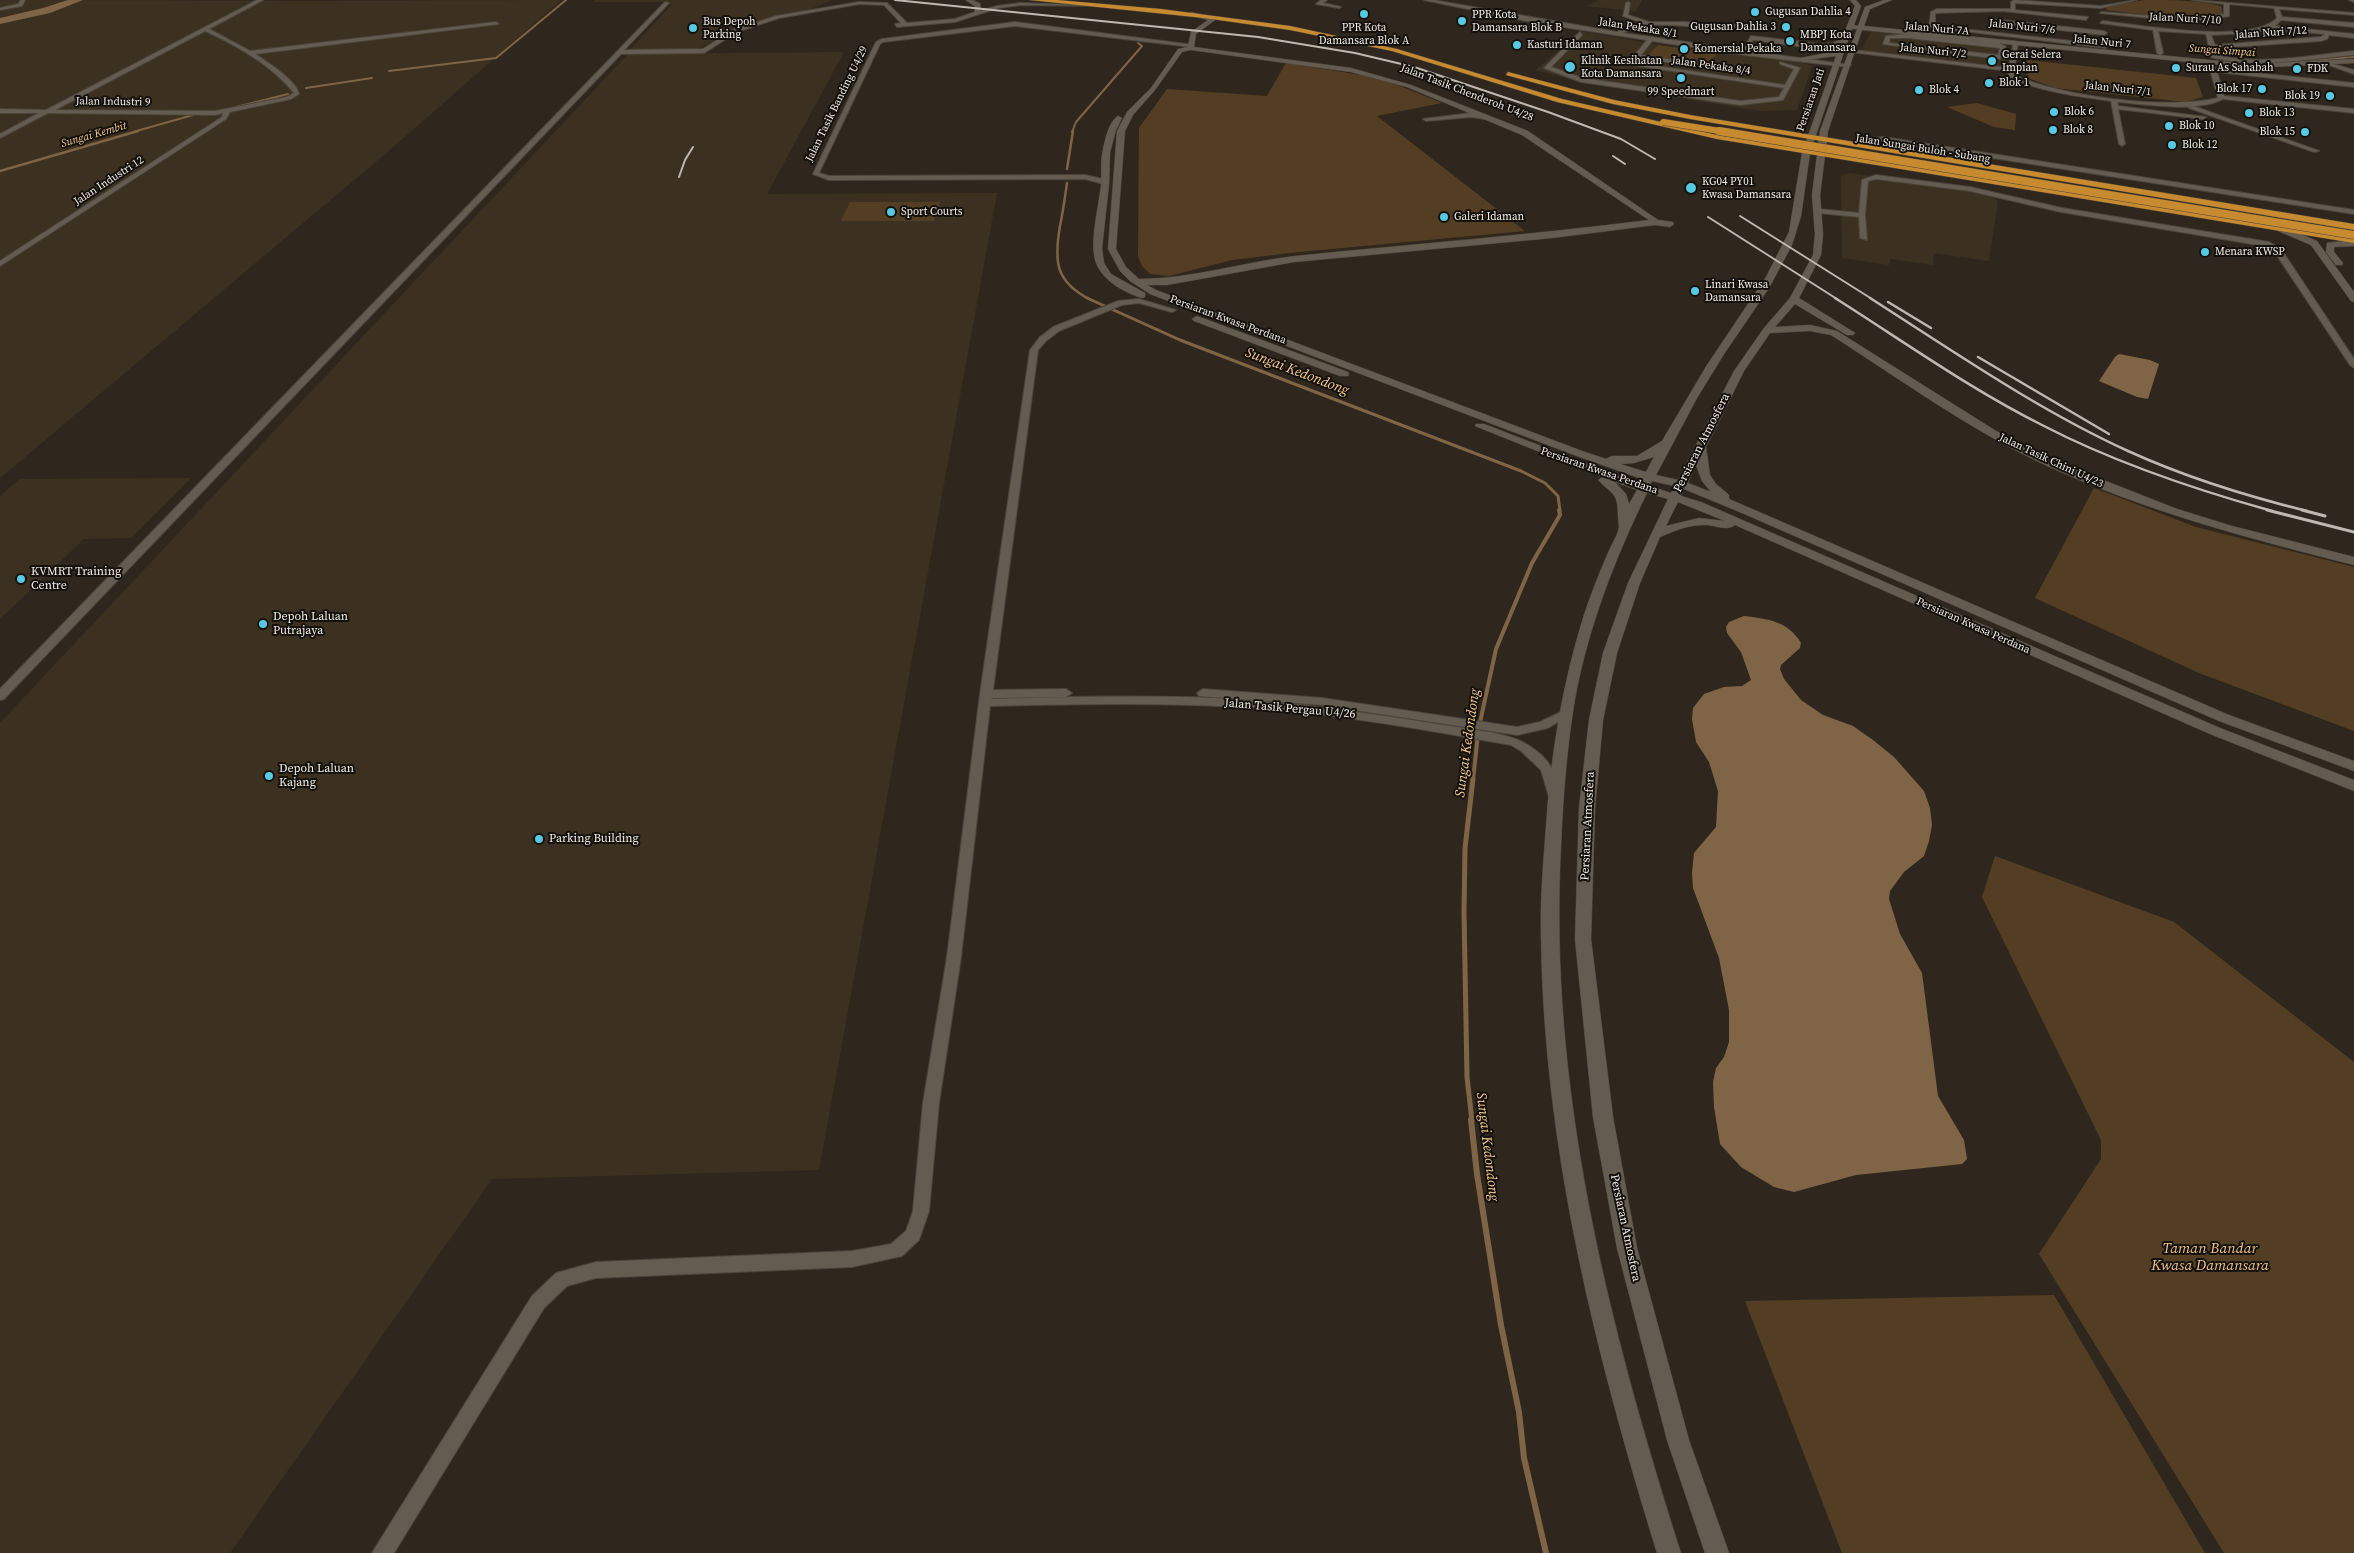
<!DOCTYPE html>
<html>
<head>
<meta charset="utf-8">
<style>
  body { margin:0 }
  canvas { display:block; background:#2f271e }
</style>
</head>
<body>
<canvas width="2354" height="1553"></canvas>
<script>
const c = document.querySelector('canvas').getContext('2d');
c.lineJoin = 'round';
function fill(path, color) { c.fillStyle = color; c.fill(path, 'evenodd'); }
function trace(path, color, width, dash) { c.strokeStyle = color; c.lineWidth = width; c.lineCap = dash ? 'butt' : 'round'; c.setLineDash(dash || []); c.stroke(path); }
function label(font, color, halo, rows, align = 'center') {
  c.font = font + ' "Source Serif 4",serif'; c.lineWidth = 4; c.setLineDash([]); c.textBaseline = 'middle'; c.strokeStyle = halo; c.fillStyle = color; for (const [text, x, y, turn = 0] of rows) {
    c.save(); c.translate(x, y); c.rotate((+turn || 0) * Math.PI / 180); c.textAlign = isNaN(turn) ? turn : align; if (halo) c.strokeText(text, 0, 0); c.fillText(text, 0, 0); c.restore();
  }
}
fill(new Path2D(`
  M 0,0 L 314,1 L 561,0 L 391,149 L 0,478 Z
  M 595,0 L 832,0 L 811,9 L 757,21 L 726,33 L 701,48 L 693,50 L 630,50 L 672,4 L 661,2 L 592,2 Z
  M 1599,0 L 1642,0 L 1636,11 L 1585,6 Z
  M 1872,30 L 2007,45 L 2007,68 L 1861,51 Z
  M 1580,31 L 1658,45 L 1647,56 L 1708,64 L 1718,53 L 1800,62 L 1812,66 L 1797,110 L 1760,111 L 1573,80 L 1536,70 Z
  M 844,52 L 767,194 L 997,193 L 819,1170 L 492,1179 L 230,1553 L 0,1553 L 0,723 L 628,54 Z
  M 1850,173 L 1985,193 L 1998,201 L 1989,261 L 1934,253 L 1933,265 L 1891,259 L 1889,265 L 1842,258 L 1841,175 Z
  M 191,478 L 131,538 L 84,539 L 0,619 L 0,496 L 20,479 Z`), '#3c3021');
fill(new Path2D(`
  M 2145,0 C 2170,0 2197,0 2221,6 L 2223,14 L 2176,18 L 2106,10 L 2108,6 Z
  M 1658,45 L 1718,53 L 1708,64 L 1647,56 Z
  M 2027,60 L 2196,78 L 2203,97 L 2185,102 L 2055,88 L 2028,78 Z
  M 1286,63 L 1367,76 L 1390,82 L 1442,103 L 1377,116 L 1525,231 L 1299,252 L 1232,260 L 1169,276 L 1150,274 L 1142,266 L 1138,256 L 1139,128 L 1167,89 L 1267,96 Z
  M 1977,103 L 2016,114 L 2015,130 L 1994,127 L 1947,107 Z
  M 850,202 L 940,202 L 934,221 L 841,221 Z
  M 2094,488 L 2196,527 L 2354,567 L 2354,731 L 2199,673 L 2035,598 Z
  M 1995,856 L 2174,922 L 2354,1062 L 2354,1553 L 2224,1553 L 2039,1254 L 2101,1159 L 2101,1140 L 1982,897 Z
  M 2054,1295 L 2205,1553 L 1842,1553 L 1745,1301 Z`), '#543e23');
fill(new Path2D(`
  M 2119,354 L 2150,360 L 2159,364 L 2148,399 L 2137,397 L 2099,381 L 2115,357 Z
  M 1744,616 C 1768,619 1788,621 1801,643 L 1800,648 L 1781,665 L 1780,669 L 1784,679 L 1801,700 L 1823,715 L 1853,726 L 1873,740 L 1894,757 L 1924,791 L 1930,808 L 1932,825 L 1929,841 L 1924,856 L 1904,872 L 1890,891 L 1889,899 L 1900,934 L 1922,973 L 1938,1096 L 1964,1140 L 1967,1159 L 1962,1164 L 1856,1175 L 1794,1192 L 1774,1187 L 1741,1167 L 1720,1144 L 1714,1107 L 1713,1082 L 1716,1068 L 1724,1057 L 1729,1042 L 1729,1010 L 1719,958 L 1693,888 L 1692,873 L 1694,853 L 1716,827 L 1718,791 L 1709,762 L 1696,742 L 1692,719 L 1693,708 L 1704,694 L 1724,687 L 1742,686 L 1751,680 L 1741,652 L 1727,633 L 1726,627 L 1729,622 Z`), '#7f6545');
trace(new Path2D(`
  M 2231,62 L 2272,63 L 2354,57
  M 389,71 L 496,58 L 566,0
  M 306,88 L 372,78
  M 236,107 L 288,94
  M 133,132 L 193,115
  M 1072,132 L 1076,122 L 1142,46 L 1138,43`), '#7f6545', 2);
trace(new Path2D(`
  M 1067,169 L 1073,131
  M 0,171 L 138,131
  M 1067,183 C 1065,197 1063,212 1060,226 C 1054,261 1055,281 1089,299`), '#7f6545', 2.5);
trace(new Path2D(`
  M 1087,298 L 1180,340 L 1521,471 L 1545,483 L 1558,496 L 1560,511`), '#7f6545', 3);
trace(new Path2D(`
  M 1479,727 L 1496,649 L 1532,563 L 1560,515 L 1559,510
  M 1473,780 L 1478,734`), '#7f6545', 4);
trace(new Path2D(`
  M 1472,1121 L 1467,1077 L 1464,912 L 1465,848 L 1473,779`), '#7f6545', 5);
trace(new Path2D(`
  M 1471,1120 L 1477,1174 L 1501,1325 L 1519,1412 L 1524,1458 L 1546,1553`), '#7f6545', 6);
fill(new Path2D(`
  M 68,0 L 83,0 L 50,13 L 0,24 L 0,18 L 43,8 Z`), '#7f6545');
const street = new Path2D(`
  M 21,0 L 25,0 L 22,6 L 0,10 L 0,8 L 18,4 Z
  M 257,0 L 263,0 L 209,29 L 250,51 L 496,22 L 499,24 L 255,54 C 267,62 296,80 299,94 L 291,99 L 230,112 L 226,119 L 0,266 L 0,261 L 222,117 L 223,113 L 215,115 L 48,113 L 0,138 L 0,134 L 39,113 L 0,113 L 0,109 L 46,110 ZM 205,31 C 236,45 273,66 294,93 L 287,97 L 215,111 L 55,110 Z
  M 966,0 L 972,0 L 980,4 L 980,11 L 997,6 L 1021,3 L 1101,6 L 1021,5 L 998,8 L 955,22 L 897,27 L 895,24 L 901,23 L 884,5 L 859,4 L 779,18 L 737,32 L 704,53 L 621,54 L 4,699 L 0,700 L 0,689 L 665,2 L 669,3 L 624,50 L 703,49 L 733,30 L 776,16 L 859,2 L 887,3 L 907,23 L 955,19 L 975,12 L 975,6 Z
  M 1321,0 L 1327,0 L 1323,3 L 1341,7 L 1339,8 L 1316,4 Z
  M 1424,0 L 1433,0 L 1617,32 L 1629,26 L 1643,23 L 1623,16 L 1626,3 L 1628,2 L 1630,3 L 1628,15 L 1649,22 L 1685,22 L 1730,26 L 1738,23 L 1741,25 C 1729,32 1713,28 1699,27 C 1674,25 1645,21 1623,33 L 1743,50 L 1751,36 L 1820,44 L 1833,43 L 1845,38 L 1847,41 C 1819,54 1783,43 1753,40 L 1748,51 L 1851,65 L 1848,67 L 1744,55 L 1652,41 L 1641,55 L 1721,67 L 1718,69 L 1638,58 L 1636,63 L 1785,85 L 1794,69 L 1780,64 L 1780,62 L 1800,68 L 1783,100 L 1740,105 L 1581,82 L 1544,68 L 1580,32 L 1582,35 L 1551,67 L 1582,78 L 1740,101 L 1779,97 L 1784,88 L 1632,65 L 1629,62 L 1647,40 L 1531,22 Z
  M 2014,0 L 2101,6 L 2137,0 L 2101,8 L 2015,3 L 2015,10 L 2088,17 L 2086,20 L 2003,11 L 1935,13 L 1935,26 L 2108,45 L 2106,48 L 1929,27 L 1931,12 L 1937,9 L 2011,9 L 2011,2 Z
  M 2192,0 L 2354,13 L 2354,15 L 2279,9 L 2282,17 L 2354,23 L 2354,27 L 2281,20 L 2275,26 L 2354,34 L 2354,38 L 2329,35 L 2327,39 L 2321,41 L 2216,48 L 2216,55 C 2257,66 2312,55 2354,51 L 2354,55 C 2308,59 2256,69 2211,57 L 2206,34 L 2158,31 L 2163,53 L 2160,55 L 2157,53 L 2153,30 L 2100,23 L 2103,21 C 2138,25 2254,45 2277,18 L 2274,8 L 2229,4 L 2229,16 L 2212,19 L 2181,21 L 2100,13 L 2102,12 L 2181,18 L 2224,14 L 2224,4 ZM 2271,29 L 2325,34 L 2321,37 L 2215,45 L 2211,35 L 2250,33 Z
  M 2349,0 L 2354,0 L 2354,2 Z
  M 1991,19 L 2104,31 L 2107,33 L 2104,35 L 1989,22 Z
  M 1015,22 L 1194,45 L 1191,47 L 1015,26 L 883,42 L 880,44 L 819,173 L 829,176 L 1085,175 L 1103,179 L 1107,185 L 1085,179 L 829,180 L 813,174 L 876,42 L 882,39 Z
  M 1908,34 L 1998,43 L 2005,46 L 2005,52 L 2012,53 L 2013,43 L 2018,42 L 2014,75 C 2062,97 2167,110 2218,98 L 2208,63 L 2211,61 L 2216,69 L 2354,83 L 2354,87 L 2217,72 L 2224,96 L 2354,109 L 2354,113 L 2223,99 C 2198,113 2146,104 2117,102 L 2118,106 L 2206,117 L 2203,119 L 2118,109 L 2125,144 L 2122,146 L 2119,144 L 2111,101 C 2076,96 2041,92 2009,77 L 2009,71 L 1850,52 L 1853,50 L 2009,68 L 2011,56 L 2003,55 L 1999,59 L 1883,44 L 1886,36 ZM 1890,38 L 1908,38 L 2000,48 L 1998,55 L 1889,43 Z
  M 2326,62 L 2354,70 L 2354,74 L 2326,64 Z
  M 2189,106 L 2193,106 L 2319,151 L 2314,152 L 2189,108 Z
  M 1471,113 L 1488,117 L 1485,119 L 1471,117 L 1426,121 L 1423,119 Z
  M 1883,137 L 2354,210 L 2354,214 L 1883,141 L 1863,142 L 1860,140 Z
  M 1876,175 L 1970,187 L 2062,208 L 2269,242 L 2281,249 L 2354,359 L 2354,368 L 2350,365 L 2274,251 L 2264,246 L 2061,212 L 1970,191 L 1876,179 L 1868,181 L 1865,215 L 1867,240 L 1860,238 L 1859,217 L 1818,213 L 1815,211 L 1818,209 L 1859,213 L 1862,180 Z
  M 1139,299 L 1176,310 L 1172,312 L 1139,303 L 1122,305 L 1059,331 L 1046,341 L 1038,350 L 993,690 L 1066,689 L 1072,693 L 1066,697 L 992,698 L 991,699 C 1066,697 1140,695 1215,698 C 1289,702 1363,712 1436,724 C 1460,728 1509,732 1528,745 C 1552,760 1554,771 1560,797 L 1554,801 L 1550,800 L 1541,770 L 1521,751 L 1511,745 C 1425,730 1339,714 1252,708 C 1165,702 1078,704 990,706 L 961,957 L 939,1103 L 929,1211 L 919,1240 L 902,1256 L 852,1267 L 596,1278 L 567,1286 L 544,1308 L 394,1553 L 372,1553 L 532,1296 L 556,1273 L 596,1262 L 852,1251 L 891,1244 L 906,1231 L 913,1211 L 923,1103 L 947,957 L 980,694 L 1030,350 L 1040,337 L 1053,327 L 1118,301 Z
  M 1203,689 L 1322,698 L 1517,727 L 1540,722 L 1565,710 L 1571,714 L 1548,728 L 1517,735 L 1322,705 L 1199,696 L 1197,693 Z`);
const secondary = new Path2D(`
  M 1850,0 L 1856,0 L 1861,6 L 1854,25 L 1858,26 L 1865,7 L 1884,0 L 1892,0 L 1870,9 L 1864,26 L 2250,64 L 2354,59 L 2354,63 L 2250,68 L 1862,30 L 1828,131 L 1820,195 L 1823,234 L 1821,255 L 1799,298 L 1855,333 L 1853,335 L 1847,335 L 1795,304 L 1775,327 L 1810,325 L 1837,331 L 1996,431 L 2050,459 L 2177,509 L 2232,526 L 2354,557 L 2354,565 C 2247,538 2141,510 2041,463 C 1967,428 1900,379 1831,335 L 1810,331 L 1770,333 L 1744,371 L 1706,447 L 1710,475 L 1716,484 L 1729,495 L 1729,499 L 2229,715 L 2354,761 L 2354,771 L 2219,721 L 1742,513 L 1684,489 L 1681,496 L 1701,502 L 2220,728 L 2354,780 L 2354,791 L 2210,734 L 1735,525 C 1728,531 1716,526 1708,525 C 1690,524 1676,530 1660,537 L 1640,583 L 1617,653 L 1603,720 L 1595,808 L 1591,939 L 1613,1117 L 1637,1248 L 1689,1440 L 1729,1553 L 1705,1553 L 1667,1440 L 1617,1248 L 1593,1117 L 1575,939 L 1579,808 L 1589,720 L 1603,653 L 1628,583 L 1668,499 L 1647,493 C 1615,558 1588,628 1575,699 C 1567,747 1563,797 1561,846 C 1548,1089 1608,1323 1681,1553 L 1657,1553 C 1595,1352 1544,1149 1541,938 C 1540,902 1543,864 1546,827 C 1551,754 1562,685 1584,615 C 1591,594 1599,573 1608,553 C 1611,545 1618,535 1619,527 C 1619,524 1618,520 1618,516 C 1618,493 1613,495 1598,480 L 1602,477 L 1475,426 L 1476,424 L 1484,424 L 1637,483 L 1640,483 L 1642,479 L 1574,455 L 1150,294 L 1130,281 L 1120,271 L 1108,249 L 1117,131 L 1127,112 L 1151,88 L 1178,49 L 1188,47 L 1191,32 L 1208,20 L 1189,15 L 1191,12 L 1209,16 L 1215,20 L 1196,34 L 1194,47 L 1351,68 L 1411,85 L 1528,131 L 1658,220 L 1673,222 L 1674,224 L 1670,227 L 1655,225 L 1552,238 L 1294,262 L 1167,285 L 1147,285 L 1156,290 L 1582,451 L 1606,459 L 1612,456 L 1637,456 L 1662,441 L 1707,365 L 1766,277 L 1789,232 L 1802,153 L 1836,56 L 1798,61 L 1795,59 L 1837,51 L 1855,6 ZM 1852,29 L 1857,29 L 1820,131 L 1812,195 L 1815,234 L 1813,255 L 1790,298 L 1764,328 L 1734,371 L 1678,480 L 1656,475 L 1697,398 L 1724,354 L 1769,288 L 1792,245 L 1801,216 L 1810,153 ZM 1191,50 L 1351,72 L 1407,87 L 1522,135 L 1649,220 C 1532,235 1414,244 1296,256 C 1243,262 1192,279 1139,279 L 1126,267 L 1116,249 L 1125,131 L 1133,115 L 1155,90 L 1182,52 ZM 1654,457 L 1646,472 L 1620,464 L 1634,463 ZM 1696,465 L 1702,481 L 1711,492 L 1688,483 ZM 1652,481 L 1674,486 L 1671,493 L 1650,486 ZM 1615,482 L 1637,490 L 1629,504 L 1626,494 ZM 1678,502 L 1725,521 L 1699,518 L 1666,526 Z
  M 1118,116 L 1122,118 L 1116,130 L 1110,152 L 1109,184 L 1102,248 L 1104,263 L 1111,274 L 1145,293 L 1145,297 L 1142,298 C 1125,293 1104,281 1097,265 C 1088,246 1099,206 1101,185 C 1102,173 1100,161 1103,150 C 1105,140 1109,121 1118,116 Z
  M 2278,227 L 2284,227 L 2317,241 L 2354,292 L 2354,302 L 2351,301 L 2311,245 L 2278,231 Z
  M 2354,240 L 2354,246 L 2334,247 L 2334,252 L 2343,263 L 2342,265 L 2336,265 L 2326,252 L 2327,243 Z
  M 1197,316 L 1348,372 L 1349,374 L 1348,376 L 1340,376 L 1194,321 L 1192,319 Z`);
const highway = new Path2D(`
  M 1030,0 L 1057,0 L 1161,9 L 1290,26 L 1397,49 L 1562,99 L 1717,135 L 2354,237 L 2354,243 L 1717,139 L 1557,102 L 1392,51 L 1290,30 L 1204,18 Z
  M 1508,72 L 1614,100 L 1690,115 L 2354,224 L 2354,230 L 1690,119 L 1613,104 L 1506,75 Z`);
trace(street, '#4b453c', 2);
trace(secondary, '#4b453c', 1);
trace(highway, '#4b453c', 1);
fill(street, '#655c51');
fill(secondary, '#655c51');
fill(highway, '#c88a2f');
trace(new Path2D(`
  M 895,0 L 1258,37 L 1355,53 L 1414,67 L 1548,112 L 1621,139 L 1655,159
  M 1613,156 L 1625,164
  M 679,177 L 685,160 L 693,147
  M 1740,216 L 1872,299
  M 1708,217 L 1837,299`), '#beb8b1', 2);
trace(new Path2D(`
  M 1835,298 C 1903,341 1970,389 2042,425 C 2115,463 2193,489 2272,511
  M 1870,298 C 1953,351 2038,410 2128,451 C 2185,477 2246,496 2307,511
  M 1888,302 L 1931,328
  M 1978,357 L 2109,434`), '#beb8b1', 2.5);
trace(new Path2D(`
  M 2267,510 L 2354,532
  M 2302,510 L 2325,516`), '#beb8b1', 3);
const highwayBridgeFar1 = new Path2D(`
  M 1663,122 L 1726,132`);
const highwayBridge = new Path2D(`
  M 1719,131 L 2354,235`);
trace(highwayBridgeFar1, '#4b453c', 7, []);
trace(highwayBridge, '#4b453c', 9, []);
trace(highwayBridgeFar1, '#c88a2f', 6);
trace(highwayBridge, '#c88a2f', 8);
for (const [x, y, r, color] of [
  [1755,12,5,"#57c9e2"],
  [1364,14,5,"#57c9e2"],
  [1462,21,5,"#57c9e2"],
  [1786,27,5,"#57c9e2"],
  [693,28,5,"#57c9e2"],
  [1790,41,5,"#57c9e2"],
  [1517,45,5,"#57c9e2"],
  [1684,49,5,"#57c9e2"],
  [1992,61,5,"#57c9e2"],
  [1570,67,6,"#57c9e2"],
  [2176,68,5,"#57c9e2"],
  [2297,69,5,"#57c9e2"],
  [1681,78,5,"#57c9e2"],
  [1989,83,5,"#57c9e2"],
  [2262,89,5,"#57c9e2"],
  [1919,90,5,"#57c9e2"],
  [2330,96,5,"#57c9e2"],
  [2054,112,5,"#57c9e2"],
  [2249,113,5,"#57c9e2"],
  [2169,126,5,"#57c9e2"],
  [2053,130,5,"#57c9e2"],
  [2305,132,5,"#57c9e2"],
  [2172,145,5,"#57c9e2"],
  [1691,188,6,"#57c9e2"],
  [891,212,5,"#57c9e2"],
  [1444,217,5,"#57c9e2"],
  [2205,252,5,"#57c9e2"],
  [1695,291,5,"#57c9e2"],
  [21,579,5,"#57c9e2"],
  [263,624,5,"#57c9e2"],
  [269,776,5,"#57c9e2"],
  [539,839,5,"#57c9e2"]
]) { const dot = new Path2D(); dot.arc(x, y, r, 0, 2 * Math.PI); c.fillStyle = color; c.fill(dot); trace(dot, '#14110c', 2); }
label('11px', '#f0ebe5', '#14110c', [
  ["Gugusan Dahlia 4",1765,12],
  ["PPR Kota",1472,15],
  ["Damansara Blok B",1472,28],
  ["Bus Depoh",703,22],
  ["Parking",703,35],
  ["Gugusan Dahlia 3",1776,27,"right"],
  ["PPR Kota",1364,28,"center"],
  ["Damansara Blok A",1364,41,"center"],
  ["MBPJ Kota",1800,35],
  ["Damansara",1800,48],
  ["Kasturi Idaman",1527,45],
  ["Komersial Pekaka",1694,49],
  ["Gerai Selera",2002,55],
  ["Impian",2002,68],
  ["Klinik Kesihatan",1581,61],
  ["Kota Damansara",1581,74],
  ["Surau As Sahabah",2186,68],
  ["FDK",2307,69],
  ["Blok 1",1999,83],
  ["Blok 17",2252,89,"right"],
  ["Blok 4",1929,90],
  ["99 Speedmart",1681,92,"center"],
  ["Blok 19",2320,96,"right"],
  ["Blok 6",2064,112],
  ["Blok 13",2259,113],
  ["Blok 10",2179,126],
  ["Blok 8",2063,130],
  ["Blok 15",2295,132,"right"],
  ["Blok 12",2182,145],
  ["KG04 PY01",1702,182],
  ["Kwasa Damansara",1702,195],
  ["Sport Courts",901,212],
  ["Galeri Idaman",1454,217],
  ["Menara KWSP",2215,252],
  ["Linari Kwasa",1705,285],
  ["Damansara",1705,298]
], 'left');
label('11px', '#f0ebe5', '#14110c', [
  ["Jalan Nuri 7/10",2185,19,3],
  ["Jalan Nuri 7/6",2022,27,6],
  ["Jalan Pekaka 8/1",1638,28,9],
  ["Jalan Nuri 7A",1937,29,5],
  ["Jalan Nuri 7/12",2271,33,-4],
  ["Jalan Nuri 7",2102,42,6],
  ["Jalan Nuri 7/2",1933,51,6],
  ["Jalan Pekaka 8/4",1711,66,8],
  ["Jalan Nuri 7/1",2118,89,6],
  ["Jalan Tasik Chenderoh U4/28",1467,93,21],
  ["Persiaran Jati",1811,100,-71],
  ["Jalan Industri 9",113,102,1],
  ["Jalan Tasik Banding U4/29",837,104,-64],
  ["Jalan Sungai Buloh - Subang",1923,149,9],
  ["Jalan Industri 12",109,181,-33],
  ["Persiaran Kwasa Perdana",1228,320,20],
  ["Jalan Tasik Chini U4/23",2051,461,25],
  ["Persiaran Kwasa Perdana",1599,471,19],
  ["Persiaran Kwasa Perdana",1973,626,24]
]);
label('italic 11px', '#f8cb93', '#14110c', [
  ["Sungai Simpai",2222,51,4],
  ["Sungai Kembit",94,135,-16]
]);
label('12px', '#f0ebe5', '#14110c', [
  ["Persiaran Atmosfera",1702,443,-63],
  ["Jalan Tasik Pergau U4/26",1290,709,5],
  ["Persiaran Atmosfera",1588,826,-87],
  ["Persiaran Atmosfera",1625,1228,78]
]);
label('12px', '#f0ebe5', '#14110c', [
  ["KVMRT Training",31,572],
  ["Centre",31,586],
  ["Depoh Laluan",273,617],
  ["Putrajaya",273,631],
  ["Depoh Laluan",279,769],
  ["Kajang",279,783],
  ["Parking Building",549,839]
], 'left');
label('italic 14px', '#f8cb93', '#14110c', [
  ["Sungai Kedondong",1297,372,21],
  ["Sungai Kedondong",1468,743,-82],
  ["Sungai Kedondong",1487,1147,83]
]);
label('italic 15px', '#edc089', '#14110c', [
  ["Taman Bandar",2210,1249],
  ["Kwasa Damansara",2210,1266]
]);
</script>
</body>
</html>
